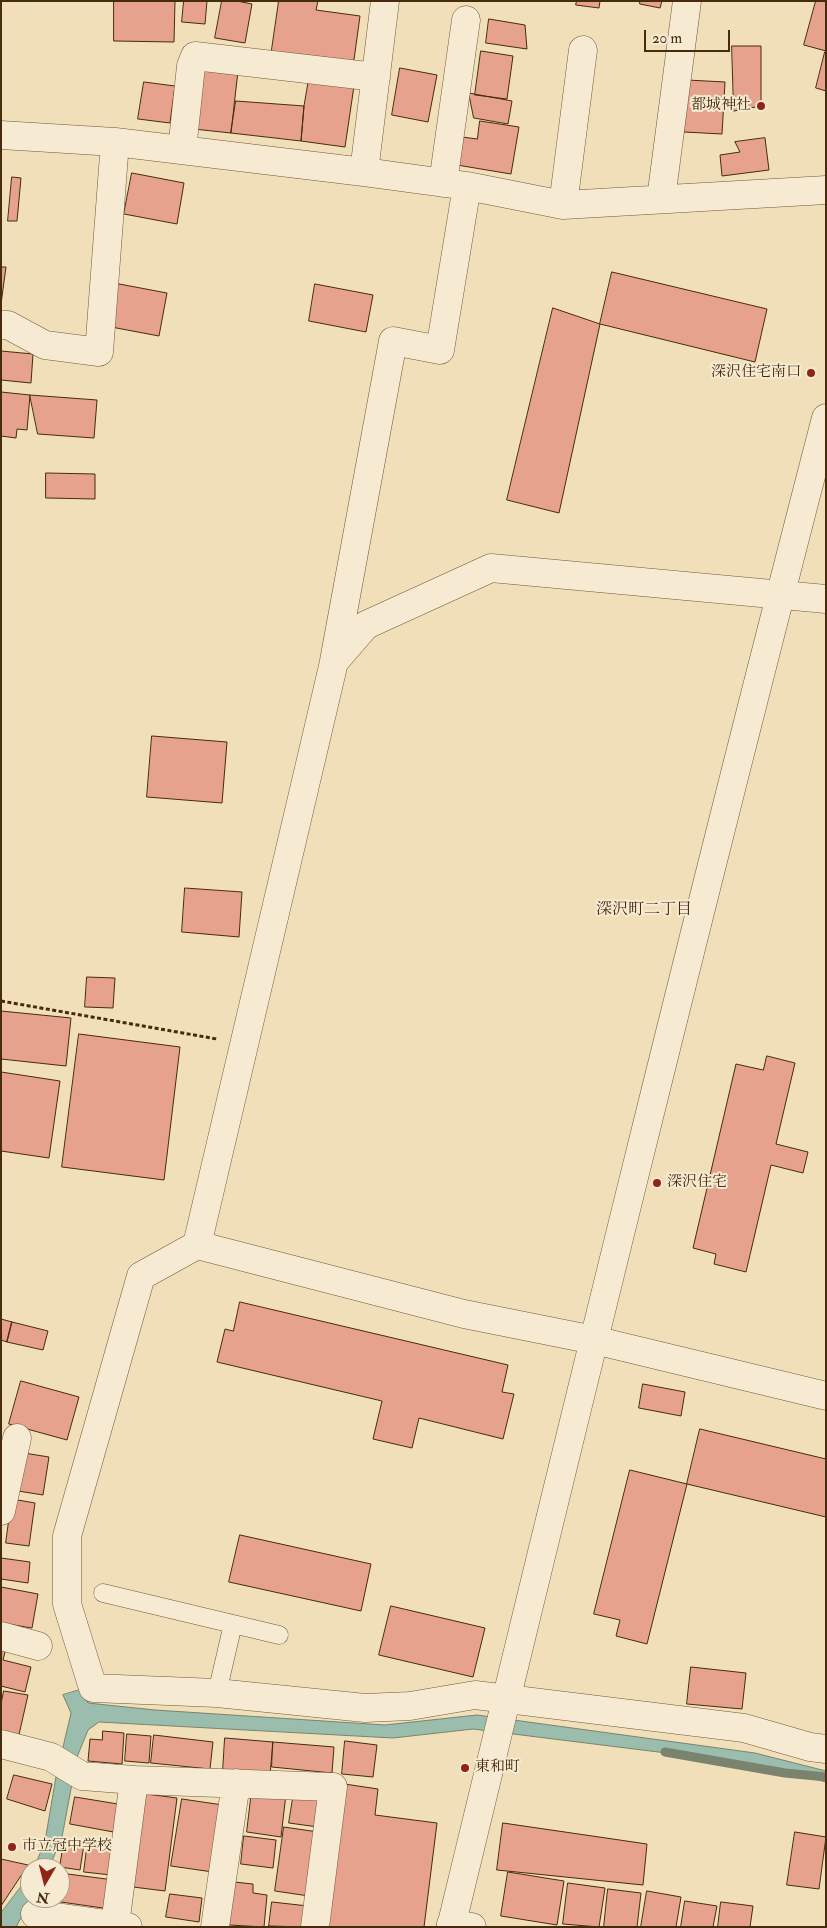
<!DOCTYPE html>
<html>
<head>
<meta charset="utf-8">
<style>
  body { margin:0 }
  #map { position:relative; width:827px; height:1928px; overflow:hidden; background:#f1dfb9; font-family:"IM FELL Double Pica",serif }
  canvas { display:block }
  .frame { position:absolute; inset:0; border:2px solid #462b0c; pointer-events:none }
  .north { position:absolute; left:20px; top:1858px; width:50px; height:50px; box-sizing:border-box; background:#f6ead2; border:1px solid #b09e83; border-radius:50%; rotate:188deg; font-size:14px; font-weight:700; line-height:20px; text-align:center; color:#462b0c }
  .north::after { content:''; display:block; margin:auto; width:18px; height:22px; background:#8f2418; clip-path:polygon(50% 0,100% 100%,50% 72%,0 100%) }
  .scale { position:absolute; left:644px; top:30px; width:86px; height:22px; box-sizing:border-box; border:2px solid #462b0c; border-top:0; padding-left:6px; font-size:15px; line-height:18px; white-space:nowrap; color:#462b0c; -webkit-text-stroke:4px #f6ead2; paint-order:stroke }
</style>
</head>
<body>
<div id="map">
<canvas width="827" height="1928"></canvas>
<div class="frame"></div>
<div class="north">N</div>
<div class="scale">20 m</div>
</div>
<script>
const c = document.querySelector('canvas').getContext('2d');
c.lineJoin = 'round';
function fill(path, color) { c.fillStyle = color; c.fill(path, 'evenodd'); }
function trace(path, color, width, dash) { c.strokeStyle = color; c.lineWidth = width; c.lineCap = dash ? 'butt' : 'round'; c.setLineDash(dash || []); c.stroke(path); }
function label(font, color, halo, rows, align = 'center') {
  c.font = font + ' "IM FELL Double Pica","Noto Serif JP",serif'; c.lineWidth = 4; c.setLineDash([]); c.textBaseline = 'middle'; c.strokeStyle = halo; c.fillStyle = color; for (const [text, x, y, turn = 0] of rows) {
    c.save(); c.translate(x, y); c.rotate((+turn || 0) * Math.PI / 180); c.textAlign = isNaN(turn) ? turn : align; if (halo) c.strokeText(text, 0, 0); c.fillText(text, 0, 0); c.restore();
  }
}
const water = new Path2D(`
  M 83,1689 L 88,1703 L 155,1710 L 385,1725 L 477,1715 L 755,1753 L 826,1771 L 826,1782 L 755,1764 L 473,1729 L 393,1738 L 99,1722 L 88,1730 L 77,1757 L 62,1837 L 49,1868 L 34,1868 L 45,1841 L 56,1777 L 71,1713 L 63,1695 Z
  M 30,1875 L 30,1898 L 32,1898 L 16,1927 L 1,1927 L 1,1913 Z`);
fill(water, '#9bbdae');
trace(water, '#79836d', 1);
trace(new Path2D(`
  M 665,1752 L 785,1773 L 826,1777`), '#79836d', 9);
const building = new Path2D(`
  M 114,1 L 175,1 L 174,42 L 114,41 Z
  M 184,1 L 207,1 L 205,24 L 182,22 Z
  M 222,1 L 237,1 L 252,4 L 245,43 L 215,38 Z
  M 279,1 L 318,1 L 316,10 L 360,16 L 353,67 L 271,56 Z
  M 577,1 L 600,1 L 599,8 L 576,5 Z
  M 640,1 L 662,1 L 660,8 L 640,4 Z
  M 816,1 L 826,1 L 826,51 L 804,45 Z
  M 489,19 L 525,25 L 527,49 L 486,43 Z
  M 732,46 L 761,46 L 761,106 L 734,111 Z
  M 481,51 L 513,56 L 507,99 L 475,95 Z
  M 825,52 L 826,52 L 826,91 L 816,88 Z
  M 191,66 L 238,71 L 231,133 L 184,128 Z
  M 400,68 L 437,75 L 428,122 L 392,115 Z
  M 309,79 L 354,86 L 345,147 L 301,141 L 304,106 Z
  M 687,80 L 725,82 L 722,134 L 684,132 Z
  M 144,82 L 175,86 L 170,123 L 138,119 Z
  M 469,93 L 512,101 L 508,124 L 474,118 Z
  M 236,101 L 304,106 L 301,141 L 231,133 Z
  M 480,121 L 519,127 L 511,174 L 457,165 L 462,137 L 477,139 Z
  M 765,138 L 769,170 L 722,176 L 720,155 L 740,152 L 735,142 Z
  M 132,173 L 184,183 L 177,224 L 124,214 Z
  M 12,177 L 21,178 L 17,221 L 8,221 Z
  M 1,267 L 6,267 L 1,304 Z
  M 612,272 L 767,309 L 755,362 L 600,324 Z
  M 114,283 L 167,293 L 159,336 L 106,326 Z
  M 315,284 L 373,295 L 366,332 L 309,321 Z
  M 553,308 L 600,324 L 559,513 L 507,500 Z
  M 1,351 L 33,354 L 31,383 L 1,380 Z
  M 1,392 L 30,395 L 27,430 L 17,429 L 16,438 L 1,436 Z
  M 30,395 L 97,400 L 94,438 L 38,434 Z
  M 46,473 L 95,474 L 95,499 L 46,498 Z
  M 152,736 L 227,742 L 222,803 L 147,797 Z
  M 185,888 L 242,892 L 239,937 L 182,932 Z
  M 87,977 L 115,978 L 113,1008 L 85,1007 Z
  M 1,1011 L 71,1018 L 66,1066 L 1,1059 Z
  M 79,1034 L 180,1047 L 164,1180 L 62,1167 Z
  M 767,1056 L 795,1063 L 776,1144 L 808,1152 L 803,1173 L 771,1165 L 746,1272 L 714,1264 L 716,1254 L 693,1248 L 736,1064 L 763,1070 Z
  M 1,1072 L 60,1081 L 49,1158 L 1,1151 Z
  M 240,1302 L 508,1365 L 502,1392 L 514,1394 L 503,1439 L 419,1418 L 412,1448 L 373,1439 L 382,1401 L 217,1362 L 225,1329 L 233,1331 Z
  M 1,1319 L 12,1322 L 7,1342 L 1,1340 Z
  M 12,1322 L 48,1331 L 43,1350 L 7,1342 Z
  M 21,1381 L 79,1397 L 67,1440 L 9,1424 Z
  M 643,1384 L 685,1392 L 681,1416 L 639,1408 Z
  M 700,1429 L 826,1459 L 826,1517 L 687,1484 Z
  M 24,1453 L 49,1457 L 43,1495 L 18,1491 Z
  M 630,1470 L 687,1484 L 647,1644 L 616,1636 L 620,1620 L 594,1614 Z
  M 12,1499 L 35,1503 L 29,1546 L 6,1543 Z
  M 240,1535 L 371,1564 L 361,1611 L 229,1582 Z
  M 1,1558 L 30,1562 L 28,1583 L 1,1579 Z
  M 1,1587 L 38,1594 L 32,1628 L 1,1623 Z
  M 391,1606 L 485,1628 L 473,1677 L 379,1655 Z
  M 1,1647 L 6,1648 L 3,1660 L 31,1667 L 25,1692 L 1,1686 Z
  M 691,1667 L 746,1673 L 742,1709 L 687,1704 Z
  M 4,1691 L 28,1695 L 18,1739 L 1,1735 L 1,1704 Z
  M 103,1731 L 124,1733 L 122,1764 L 88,1761 L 90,1739 L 102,1740 Z
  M 127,1734 L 151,1736 L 149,1763 L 125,1761 Z
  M 154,1735 L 213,1742 L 210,1769 L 151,1763 Z
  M 225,1738 L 273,1742 L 270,1775 L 223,1771 Z
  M 345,1741 L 377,1745 L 373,1777 L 342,1774 Z
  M 273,1742 L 334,1747 L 332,1773 L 272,1767 Z
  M 14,1775 L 52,1784 L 45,1811 L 7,1799 Z
  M 338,1783 L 378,1789 L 375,1815 L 437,1823 L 424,1927 L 319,1927 Z
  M 252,1790 L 286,1794 L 281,1837 L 247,1832 Z
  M 294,1792 L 322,1796 L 318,1827 L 289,1823 Z
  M 146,1794 L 177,1798 L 165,1891 L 133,1887 Z
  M 75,1797 L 124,1805 L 119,1833 L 70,1824 Z
  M 182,1799 L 223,1805 L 213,1872 L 171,1866 Z
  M 503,1823 L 647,1844 L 643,1885 L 497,1870 Z
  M 284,1827 L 318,1832 L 309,1896 L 275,1891 Z
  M 795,1832 L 826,1837 L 819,1889 L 787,1885 Z
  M 244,1836 L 276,1840 L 273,1868 L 241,1864 Z
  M 88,1840 L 115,1844 L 111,1875 L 84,1872 Z
  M 64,1842 L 84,1844 L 80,1870 L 60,1867 Z
  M 1,1859 L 28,1865 L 1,1906 Z
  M 508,1872 L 564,1881 L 557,1925 L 501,1916 Z
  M 60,1873 L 114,1880 L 110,1909 L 47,1900 L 48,1898 L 60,1898 Z
  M 234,1882 L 253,1884 L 253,1893 L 267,1895 L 264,1927 L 229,1925 Z
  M 568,1883 L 605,1888 L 599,1927 L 563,1924 Z
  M 608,1889 L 641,1893 L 637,1927 L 604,1927 Z
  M 647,1891 L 681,1897 L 676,1927 L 641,1927 Z
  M 170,1894 L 202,1898 L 199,1922 L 166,1917 Z
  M 685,1901 L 717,1906 L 713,1927 L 681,1927 Z
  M 272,1902 L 308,1906 L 305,1927 L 269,1926 Z
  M 721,1902 L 753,1906 L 750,1927 L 718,1927 Z`);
fill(building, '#e6a28d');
trace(building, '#462b0c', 1);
const service = new Path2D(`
  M 103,1593 L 279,1635
  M 217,1693 L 233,1624`);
const minor = new Path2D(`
  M 1,135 L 115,142 L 364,172 L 467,186 L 563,205 L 826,190
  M 182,150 L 191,66 L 195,56 L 376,77
  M 364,172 L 385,1
  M 443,183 L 466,20
  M 661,199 L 687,1
  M 563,205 L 583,50
  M 1,325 L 8,325 L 45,345 L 99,352 L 115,142
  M 334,661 L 393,341 L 440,350 L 467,186
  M 197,1245 L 334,662 L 366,625 L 491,568 L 826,599
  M 826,1396 L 594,1340 L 464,1314 L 197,1245 L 141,1276 L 67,1536 L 67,1604 L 93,1688 L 217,1693 L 365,1708 L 410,1706 L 475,1695 L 744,1728 L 810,1747 L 826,1749
  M 1,1511 L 17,1438
  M 1,1636 L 38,1646
  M 1,1744 L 51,1757 L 82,1776 L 134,1780 L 333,1787 L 315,1927
  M 35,1914 L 128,1927
  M 451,1924 L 472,1927
  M 115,1925 L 134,1780
  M 215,1927 L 236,1783`);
const tertiary = new Path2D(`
  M 451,1927 C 573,1423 696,919 826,418`);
trace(service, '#715837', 19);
trace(minor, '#715837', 29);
trace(tertiary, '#715837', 29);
trace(new Path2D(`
  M 1,1001 L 217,1039`), '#462b0c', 3, [4, 2.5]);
trace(service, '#f6ead2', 18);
trace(minor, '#f6ead2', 28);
trace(tertiary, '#f6ead2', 28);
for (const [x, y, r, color] of [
  [761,106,5,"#8f2418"],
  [811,373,5,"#8f2418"],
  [657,1183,5,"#8f2418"],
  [465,1768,5,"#8f2418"],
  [12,1847,5,"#8f2418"]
]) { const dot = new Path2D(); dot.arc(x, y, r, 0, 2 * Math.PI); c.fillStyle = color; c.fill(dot); trace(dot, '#f6ead2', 2); }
label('15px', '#462b0c', '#f6ead2', [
  ["都城神社",751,106,"right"],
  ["深沢住宅南口",801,373,"right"],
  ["深沢住宅",667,1183],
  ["東和町",475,1768],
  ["市立冠中学校",22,1847]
], 'left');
label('16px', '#462b0c', '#f6ead2', [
  ["深沢町二丁目",644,911]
]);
</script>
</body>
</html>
